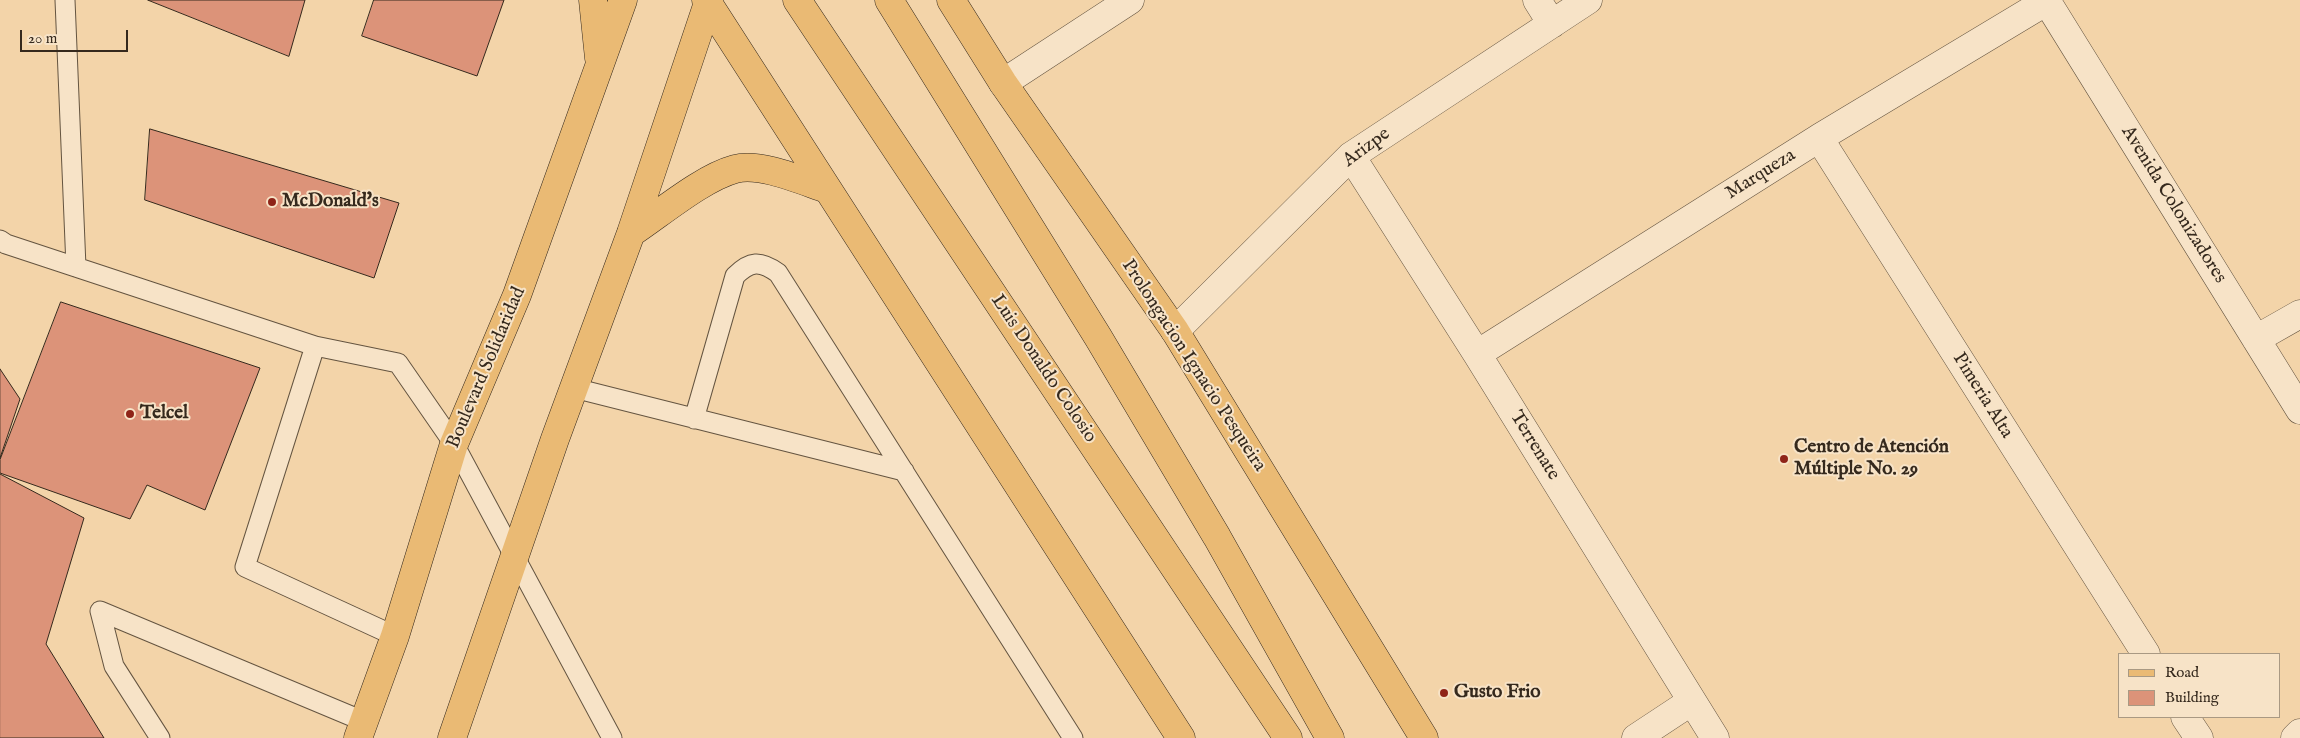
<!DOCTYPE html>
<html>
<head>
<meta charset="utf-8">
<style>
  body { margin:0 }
  #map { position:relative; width:2300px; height:738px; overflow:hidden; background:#f3d4a9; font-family:"IM FELL English",serif }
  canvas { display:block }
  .legend { position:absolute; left:2118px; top:653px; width:162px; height:65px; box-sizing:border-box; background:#f7e3c7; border:1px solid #a99983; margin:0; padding:6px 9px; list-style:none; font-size:15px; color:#35291d }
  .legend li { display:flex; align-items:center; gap:10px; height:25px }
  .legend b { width:25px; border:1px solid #a99983 }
  .scale { position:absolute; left:20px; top:30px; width:108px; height:22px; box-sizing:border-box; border:2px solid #35291d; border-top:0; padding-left:6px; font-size:15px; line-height:18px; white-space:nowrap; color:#35291d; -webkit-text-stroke:4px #f7e3c7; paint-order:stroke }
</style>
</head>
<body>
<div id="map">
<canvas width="2300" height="738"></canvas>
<ul class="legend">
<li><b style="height:6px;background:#eaba74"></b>Road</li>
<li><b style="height:14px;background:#dc9379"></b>Building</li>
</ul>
<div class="scale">20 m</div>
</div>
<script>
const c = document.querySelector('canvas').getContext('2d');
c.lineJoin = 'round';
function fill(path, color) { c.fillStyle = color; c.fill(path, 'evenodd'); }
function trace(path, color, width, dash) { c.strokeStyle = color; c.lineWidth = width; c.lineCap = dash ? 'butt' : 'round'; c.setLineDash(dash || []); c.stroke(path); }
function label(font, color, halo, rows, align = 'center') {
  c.font = font + ' "IM FELL English",serif'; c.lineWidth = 4; c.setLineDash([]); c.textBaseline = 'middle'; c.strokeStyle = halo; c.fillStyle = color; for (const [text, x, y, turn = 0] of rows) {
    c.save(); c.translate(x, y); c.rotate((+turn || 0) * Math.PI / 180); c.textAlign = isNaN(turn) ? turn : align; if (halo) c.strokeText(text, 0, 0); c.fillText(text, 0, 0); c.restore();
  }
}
const building = new Path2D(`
  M 148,0 L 305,0 L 289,56 Z
  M 374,0 L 504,0 L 477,76 L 362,36 Z
  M 150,129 L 399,203 L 374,278 L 145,200 Z
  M 61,302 L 260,368 L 205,510 L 147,485 L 130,519 L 0,473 L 0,460 Z
  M 0,369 L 20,399 L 0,458 Z
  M 0,474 L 84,518 L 46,644 L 104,738 L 0,738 Z`);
fill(building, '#dc9379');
trace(building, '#35291d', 1);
const service = new Path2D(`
  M 65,0 L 76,267
  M 0,240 L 6,244 L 315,346 L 398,363 L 454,444 L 612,738
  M 315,346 L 245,567 L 395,636
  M 574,388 L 904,471
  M 694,419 L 735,276 C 750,261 760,260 778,273 L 1073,738
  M 160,738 L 114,666 L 100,611 L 363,721`);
const minor = new Path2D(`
  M 1537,0 L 1552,24
  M 2046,0 L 2300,410
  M 1003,83 L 1130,0
  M 1819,138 L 2146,654
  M 1351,156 L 1477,354 L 1715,738
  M 1175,331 L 1351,156 L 1588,0
  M 2256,339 L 2300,314
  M 1477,354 L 1819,138 L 2047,1
  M 2185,717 L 2199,738
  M 1636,738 L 1692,701
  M 2295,738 L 2300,733`);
const primary = new Path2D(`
  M 593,0 L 599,58
  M 706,0 L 1181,738
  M 797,0 L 1288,738
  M 889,0 L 1098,337 L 1217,537 L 1330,738
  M 951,0 L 1003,83 L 1175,331 L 1424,738
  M 631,233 C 660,214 702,178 735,169 C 760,162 803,181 827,189
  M 358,738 L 395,636 L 454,444 L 517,295 L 623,0
  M 452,738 L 555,439 L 631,233 L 709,0`);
trace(service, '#645440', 21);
trace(minor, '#645440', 29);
trace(primary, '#35291d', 29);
trace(service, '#f7e3c7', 19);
trace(minor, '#f7e3c7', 28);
trace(primary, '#eaba74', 28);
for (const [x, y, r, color] of [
  [272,202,5,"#8f2418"],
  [130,414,5,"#8f2418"],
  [1784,459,5,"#8f2418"],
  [1444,693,5,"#8f2418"]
]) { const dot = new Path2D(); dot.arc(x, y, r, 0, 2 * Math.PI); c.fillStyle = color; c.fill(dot); trace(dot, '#f7e3c7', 2); }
label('19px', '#35291d', '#f7e3c7', [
  ["Arizpe",1367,148,-36],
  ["Marqueza",1761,175,-32],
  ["Avenida Colonizadores",2173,205,58],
  ["Prolongacion Ignacio Pesqueira",1193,366,57],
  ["Boulevard Solidaridad",487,368,-67],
  ["Luis Donaldo Colosio",1043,369,56],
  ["Pimeria Alta",1982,396,58],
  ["Terrenate",1534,446,58]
]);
label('bold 19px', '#35291d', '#f7e3c7', [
  ["McDonald's",282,202],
  ["Telcel",140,414],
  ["Centro de Atención",1794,448],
  ["Múltiple No. 29",1794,470],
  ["Gusto Frio",1454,693]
], 'left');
</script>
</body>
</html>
